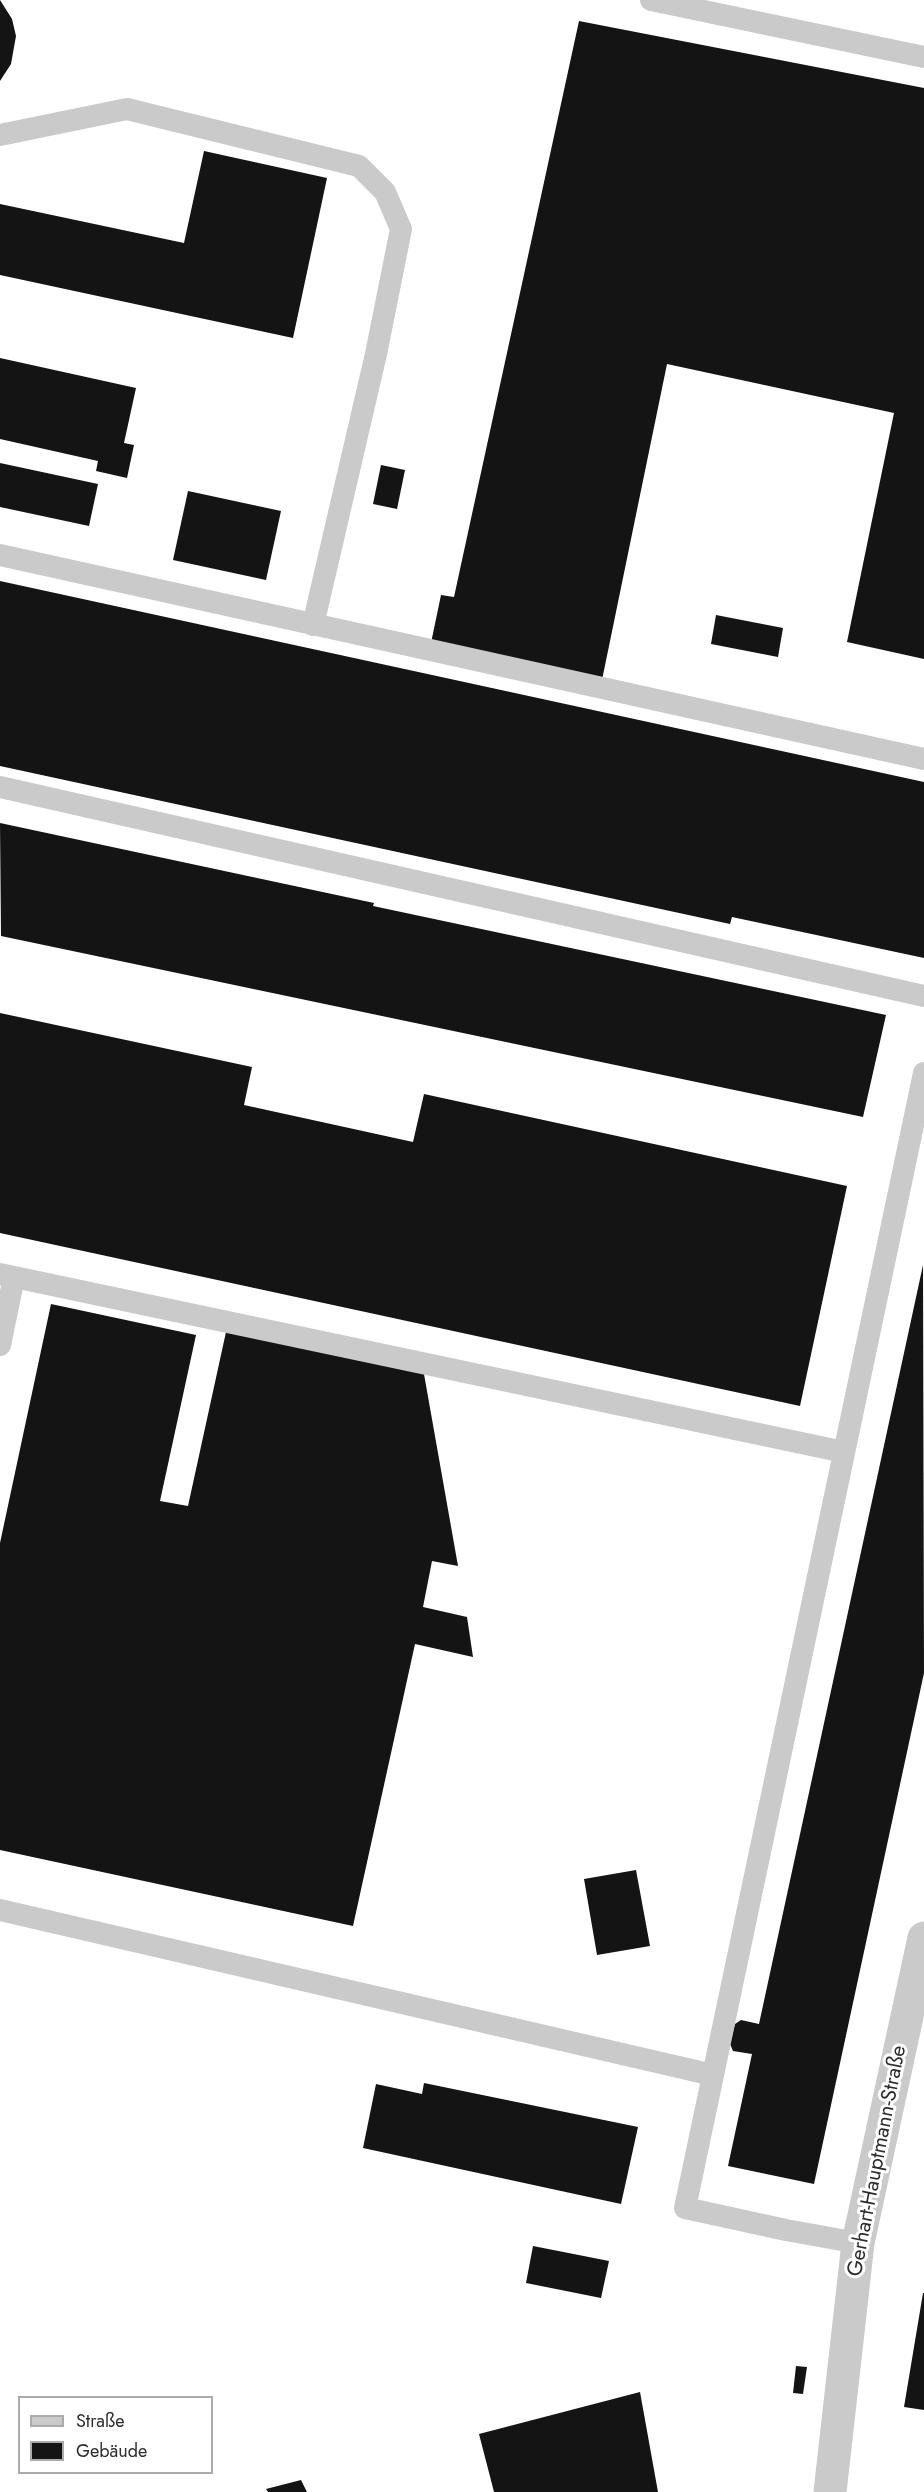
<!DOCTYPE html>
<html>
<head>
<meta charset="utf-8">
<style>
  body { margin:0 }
  #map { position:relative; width:924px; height:2492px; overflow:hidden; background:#fff; font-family:Jost,sans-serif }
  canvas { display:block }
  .legend { position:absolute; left:18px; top:2396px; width:195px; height:78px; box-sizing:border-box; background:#fff; border:2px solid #ababab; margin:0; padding:8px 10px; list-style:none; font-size:18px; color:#2d2d2d }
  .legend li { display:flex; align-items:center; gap:12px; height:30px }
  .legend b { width:30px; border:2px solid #ababab }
</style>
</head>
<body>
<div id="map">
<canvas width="924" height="2492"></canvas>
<ul class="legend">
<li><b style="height:8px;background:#cacaca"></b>Straße</li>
<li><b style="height:16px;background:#141414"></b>Gebäude</li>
</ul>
</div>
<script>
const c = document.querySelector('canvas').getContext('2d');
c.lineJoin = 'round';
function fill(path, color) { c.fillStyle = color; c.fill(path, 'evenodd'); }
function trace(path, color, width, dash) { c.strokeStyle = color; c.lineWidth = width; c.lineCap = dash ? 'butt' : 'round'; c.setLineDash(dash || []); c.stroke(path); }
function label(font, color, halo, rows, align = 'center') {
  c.font = font + ' Jost,sans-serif'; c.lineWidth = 6; c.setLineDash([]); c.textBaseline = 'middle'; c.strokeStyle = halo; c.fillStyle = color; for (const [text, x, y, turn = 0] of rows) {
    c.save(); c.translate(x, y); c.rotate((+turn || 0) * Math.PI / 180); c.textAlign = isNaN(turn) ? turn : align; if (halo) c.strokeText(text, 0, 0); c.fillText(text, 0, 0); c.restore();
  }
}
fill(new Path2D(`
  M 0,0 L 12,19 L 16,36 L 11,64 L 0,81 Z
  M 579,21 L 924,88 L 924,659 L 847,642 L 894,413 L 667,364 L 602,680 L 431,643 L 441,595 L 454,597 Z
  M 204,151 L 327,178 L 293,338 L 0,275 L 0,204 L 184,243 Z
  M 0,358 L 136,388 L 124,443 L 134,445 L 127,478 L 96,471 L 98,461 L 0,439 Z
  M 0,463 L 98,484 L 89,526 L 0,507 Z
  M 381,465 L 405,470 L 397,509 L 373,504 Z
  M 188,491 L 281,511 L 266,580 L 173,560 Z
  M 0,581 L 924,782 L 924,958 L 732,917 L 730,924 L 0,766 Z
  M 716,615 L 783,628 L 778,657 L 711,644 Z
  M 0,823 L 374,903 L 373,906 L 886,1015 L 863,1117 L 1,936 Z
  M 0,1013 L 252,1067 L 244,1105 L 413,1142 L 424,1094 L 847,1186 L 800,1406 L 0,1233 Z
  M 923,1265 L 924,1673 L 814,2184 L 728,2166 L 752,2054 L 733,2051 L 730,2044 L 735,2024 L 741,2020 L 759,2024 Z
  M 51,1304 L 196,1335 L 160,1501 L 188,1506 L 226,1332 L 424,1374 L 458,1566 L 432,1561 L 423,1607 L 467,1617 L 473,1657 L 415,1644 L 353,1926 L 0,1850 L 0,1543 Z
  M 636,1870 L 650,1946 L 597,1955 L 584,1879 Z
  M 424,2083 L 638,2127 L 621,2204 L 363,2148 L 376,2084 L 422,2094 Z
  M 533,2246 L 609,2261 L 601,2298 L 526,2283 Z
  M 923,2293 L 924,2293 L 924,2410 L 904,2407 Z
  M 796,2366 L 807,2367 L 803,2394 L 793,2393 Z
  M 640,2392 L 658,2492 L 494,2492 L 479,2434 Z
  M 301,2480 L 307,2492 L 268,2492 L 266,2489 Z`), '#141414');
trace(new Path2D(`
  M 651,0 L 924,57
  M 0,135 L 127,109 L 359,166 L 385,192 L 401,229 L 376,354 L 313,625
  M 0,555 L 924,759
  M 0,787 L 924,996
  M 0,1274 L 844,1452
  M 0,1345 L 14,1277
  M 0,1910 L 713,2075
  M 858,2243 L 786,2230 L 685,2208 L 924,1073`), '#cacaca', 22);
trace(new Path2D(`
  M 830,2492 L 858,2243 L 924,1938`), '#cacaca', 33);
label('21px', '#2d2d2d', '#fff', [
  ["Gerhart-Hauptmann-Straße",878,2161,-79]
]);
</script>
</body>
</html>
